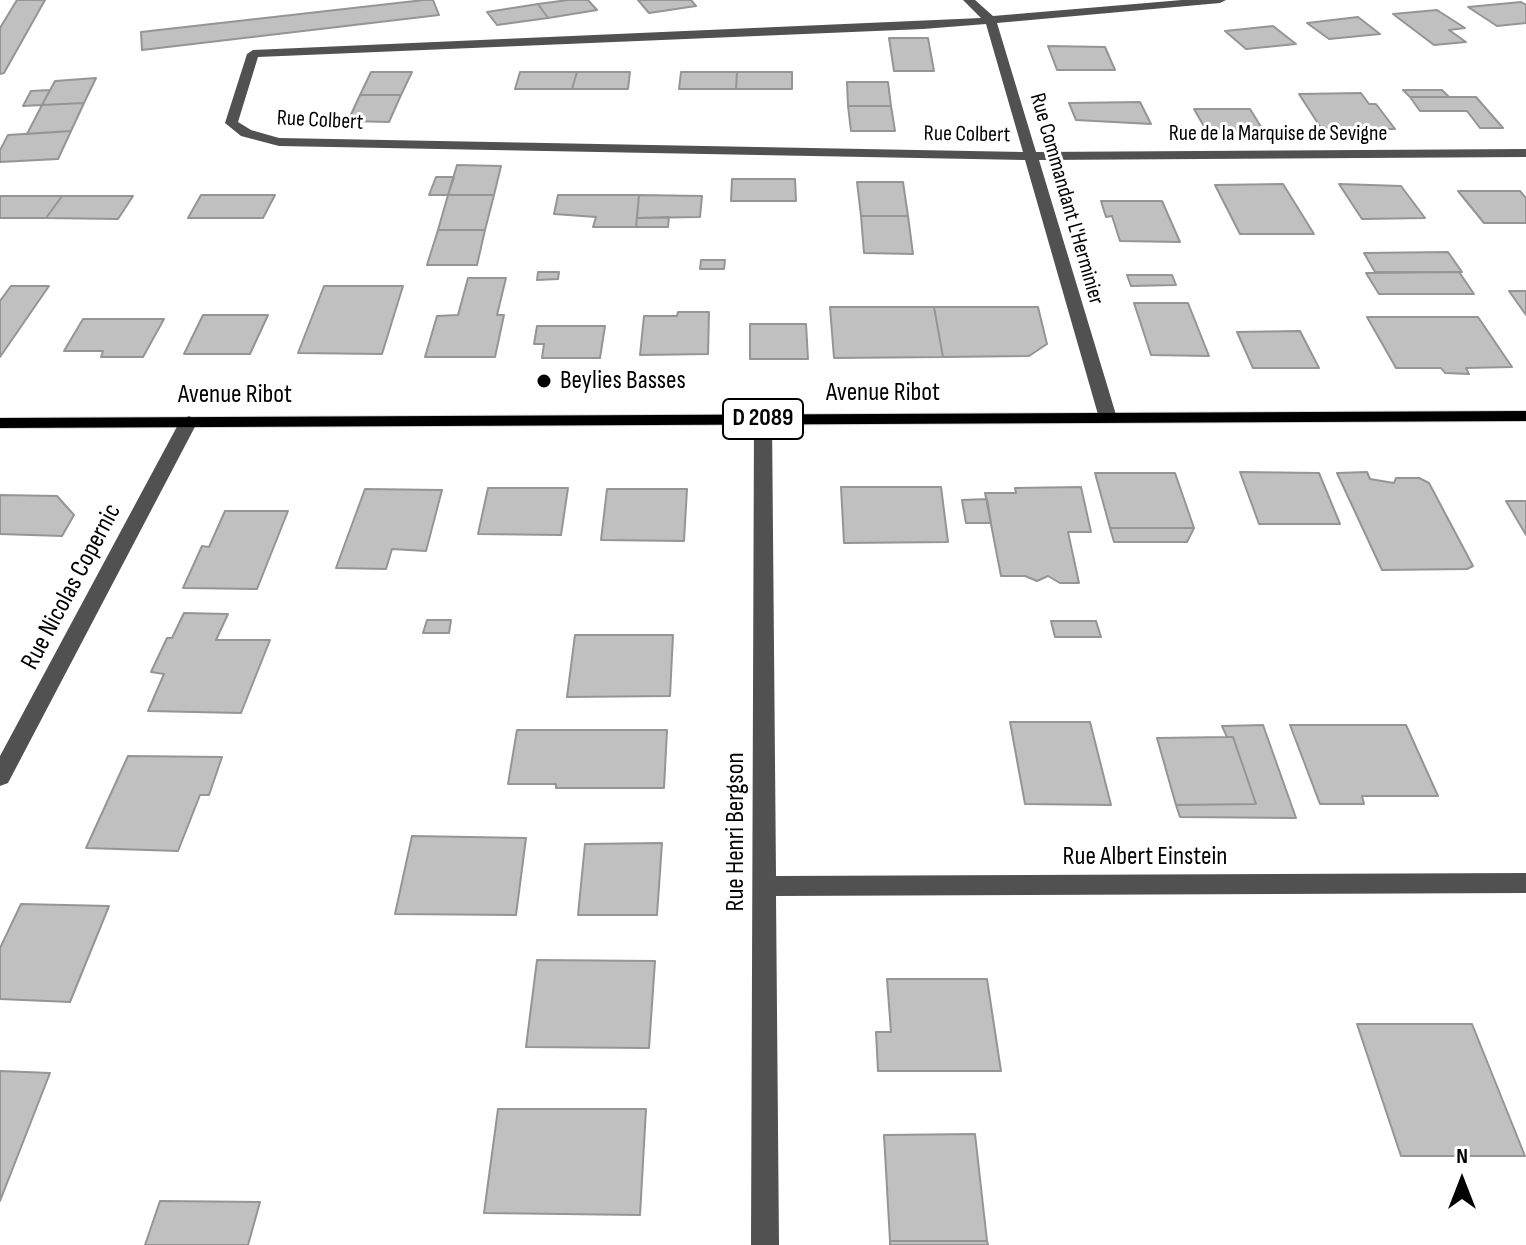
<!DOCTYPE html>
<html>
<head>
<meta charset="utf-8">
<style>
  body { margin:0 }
  #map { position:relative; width:1526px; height:1245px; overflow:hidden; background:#fff; font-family:"Sofia Sans Condensed",sans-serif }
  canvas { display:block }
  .north { position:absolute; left:1422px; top:1141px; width:80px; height:80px; -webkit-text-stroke:6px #fff; paint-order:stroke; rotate:0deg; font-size:22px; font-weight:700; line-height:32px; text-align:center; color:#000 }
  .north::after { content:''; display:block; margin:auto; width:28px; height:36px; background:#000; clip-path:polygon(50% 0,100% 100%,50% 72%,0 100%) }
</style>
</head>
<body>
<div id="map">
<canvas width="1526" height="1245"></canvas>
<div class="north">N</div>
</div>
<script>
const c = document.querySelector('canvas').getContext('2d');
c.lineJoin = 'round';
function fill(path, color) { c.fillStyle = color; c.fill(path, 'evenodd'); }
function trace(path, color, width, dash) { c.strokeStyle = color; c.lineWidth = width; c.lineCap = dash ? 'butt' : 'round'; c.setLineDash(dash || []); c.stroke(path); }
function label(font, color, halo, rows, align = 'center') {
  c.font = font + ' "Sofia Sans Condensed",sans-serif'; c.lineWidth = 6; c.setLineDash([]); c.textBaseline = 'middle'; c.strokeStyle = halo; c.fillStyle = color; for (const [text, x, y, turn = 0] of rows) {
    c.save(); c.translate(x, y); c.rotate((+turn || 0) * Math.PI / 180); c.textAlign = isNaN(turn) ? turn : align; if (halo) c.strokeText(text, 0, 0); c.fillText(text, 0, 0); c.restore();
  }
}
const building = new Path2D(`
  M 17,0 L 45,0 L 4,73 L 0,74 L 0,28 Z
  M 424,0 L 433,0 L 439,15 L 142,50 L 141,32 Z
  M 568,0 L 588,0 L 597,10 L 548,18 L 538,4 Z
  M 638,0 L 691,0 L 696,6 L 649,13 Z
  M 1521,2 L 1526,5 L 1526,23 L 1497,26 L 1468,7 Z
  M 538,4 L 548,18 L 497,25 L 487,12 Z
  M 1437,10 L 1465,28 L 1449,30 L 1466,42 L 1434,45 L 1393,14 Z
  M 1358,17 L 1380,34 L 1329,39 L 1307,23 Z
  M 1273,26 L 1296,44 L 1246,49 L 1225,31 Z
  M 889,38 L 928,38 L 934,71 L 894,71 Z
  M 1048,46 L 1105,47 L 1115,70 L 1057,70 Z
  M 371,72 L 412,72 L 401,95 L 360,95 Z
  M 520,72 L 577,72 L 572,89 L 515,89 Z
  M 577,72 L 630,72 L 628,89 L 572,89 Z
  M 681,72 L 737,72 L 736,89 L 679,89 Z
  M 737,72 L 792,72 L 792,89 L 736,89 Z
  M 96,78 L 84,103 L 42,105 L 55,81 Z
  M 847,82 L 888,82 L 891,106 L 848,106 Z
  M 50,90 L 42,105 L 23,106 L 31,91 Z
  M 1403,90 L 1442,90 L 1449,97 L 1410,97 Z
  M 1361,93 L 1369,104 L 1376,104 L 1395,129 L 1321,128 L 1299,94 Z
  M 360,95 L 401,95 L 389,122 L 348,121 Z
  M 1410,97 L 1476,97 L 1503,128 L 1480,128 L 1467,111 L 1420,111 Z
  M 1140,102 L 1151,124 L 1076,120 L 1069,103 Z
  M 84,103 L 71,131 L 27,134 L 42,105 Z
  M 848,106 L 891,106 L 895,131 L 851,131 Z
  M 1194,109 L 1250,109 L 1263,130 L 1206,130 Z
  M 71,131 L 58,159 L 0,162 L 0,150 L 8,135 Z
  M 457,165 L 501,166 L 494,195 L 448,195 Z
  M 436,177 L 454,177 L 448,195 L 429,195 Z
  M 732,179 L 795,179 L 796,201 L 731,201 Z
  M 857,182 L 903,182 L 908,216 L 861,216 Z
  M 1283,184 L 1314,234 L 1240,234 L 1215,185 Z
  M 1339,184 L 1401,186 L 1425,218 L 1362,219 Z
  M 1458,191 L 1520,191 L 1526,198 L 1526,223 L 1484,223 Z
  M 201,195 L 275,195 L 263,218 L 188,218 Z
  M 448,195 L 494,195 L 485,230 L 438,230 Z
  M 558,195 L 639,195 L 636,227 L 593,227 L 596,217 L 554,214 Z
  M 639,195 L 702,196 L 700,217 L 637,218 Z
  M 0,196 L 62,196 L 46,218 L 0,218 Z
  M 62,196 L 133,196 L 118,219 L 46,218 Z
  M 1101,201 L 1162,201 L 1180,242 L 1120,241 L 1112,216 L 1106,217 Z
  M 861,216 L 908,216 L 913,254 L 864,253 Z
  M 669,217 L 668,227 L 636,227 L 637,218 Z
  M 438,230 L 485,230 L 477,265 L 427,265 Z
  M 1448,252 L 1462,272 L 1375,272 L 1364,253 Z
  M 701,260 L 725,260 L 724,269 L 700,269 Z
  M 538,272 L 559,272 L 558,279 L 537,280 Z
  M 1459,272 L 1474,294 L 1379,294 L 1366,273 Z
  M 1127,275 L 1172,275 L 1176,285 L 1131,286 Z
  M 468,278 L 506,278 L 497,315 L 504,315 L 495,357 L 425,357 L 437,316 L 458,315 Z
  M 11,286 L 49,286 L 0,357 L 0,301 Z
  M 324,286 L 403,286 L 382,354 L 298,353 Z
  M 1509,291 L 1526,291 L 1526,315 Z
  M 1134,303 L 1188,303 L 1209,356 L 1151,355 Z
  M 830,307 L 934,307 L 943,357 L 834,358 Z
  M 934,307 L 1038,307 L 1047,344 L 1029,356 L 943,357 Z
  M 678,312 L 709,312 L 708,354 L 640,355 L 644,316 L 677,316 Z
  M 203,315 L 268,315 L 250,354 L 184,354 Z
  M 1367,317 L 1478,317 L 1512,367 L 1466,368 L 1469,374 L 1445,373 L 1441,368 L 1396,368 Z
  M 83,319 L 164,319 L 143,357 L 101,357 L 103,351 L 64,351 Z
  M 750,324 L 806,324 L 808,359 L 750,359 Z
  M 537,326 L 605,326 L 600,358 L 542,358 L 544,344 L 534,344 Z
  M 1300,331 L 1319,368 L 1253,368 L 1237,332 Z
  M 1240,472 L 1319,473 L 1340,524 L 1259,524 Z
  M 1367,472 L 1370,479 L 1394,483 L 1396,478 L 1419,478 L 1429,483 L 1473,566 L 1467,569 L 1382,570 L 1337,473 Z
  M 1095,473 L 1175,473 L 1194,528 L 1110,528 Z
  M 841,487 L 941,487 L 948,542 L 844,543 Z
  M 1081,487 L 1091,532 L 1068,532 L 1079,583 L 1060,583 L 1048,576 L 1037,581 L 1025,576 L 1001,576 L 985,493 L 1016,493 L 1015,488 Z
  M 488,488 L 568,488 L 561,535 L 478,534 Z
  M 365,489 L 442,490 L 426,551 L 392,549 L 386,569 L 336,568 Z
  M 607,489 L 687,489 L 684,541 L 601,540 Z
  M 0,495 L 57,496 L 74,515 L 62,536 L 0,534 Z
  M 987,499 L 991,523 L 966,523 L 962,500 Z
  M 1506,501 L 1526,501 L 1526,535 Z
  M 225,511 L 288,511 L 257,589 L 183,588 L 202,546 L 209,547 Z
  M 1110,528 L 1194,528 L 1187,542 L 1114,542 Z
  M 184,613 L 228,614 L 216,640 L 270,640 L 241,713 L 148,711 L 164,674 L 151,672 L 167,638 L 172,638 Z
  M 427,620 L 451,620 L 449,633 L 423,633 Z
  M 1051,621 L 1096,621 L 1101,637 L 1055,637 Z
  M 575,635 L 673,635 L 670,696 L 567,697 Z
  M 1010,722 L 1090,722 L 1111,805 L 1025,804 Z
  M 1263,725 L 1296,818 L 1180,817 L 1176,805 L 1256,804 L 1233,737 L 1227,737 L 1222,726 Z
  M 1290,725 L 1406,725 L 1438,796 L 1362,796 L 1364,804 L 1320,804 Z
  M 517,730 L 667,730 L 664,788 L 556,788 L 556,784 L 508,784 Z
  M 1227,737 L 1233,737 L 1256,804 L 1176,805 L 1157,738 Z
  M 128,756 L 222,757 L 209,795 L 200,795 L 178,851 L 86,848 Z
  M 412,836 L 526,838 L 516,915 L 395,914 Z
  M 662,843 L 657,915 L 578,915 L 585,844 Z
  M 21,904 L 109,906 L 70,1002 L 0,999 L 0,948 Z
  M 537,960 L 655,961 L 649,1048 L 526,1047 Z
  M 887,979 L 987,979 L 1001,1071 L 878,1071 L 876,1032 L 891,1032 Z
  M 1357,1024 L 1472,1024 L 1525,1156 L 1401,1156 Z
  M 0,1071 L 50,1073 L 0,1201 Z
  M 498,1109 L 646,1109 L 640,1215 L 484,1213 Z
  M 975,1134 L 987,1241 L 890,1241 L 884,1135 Z
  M 160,1201 L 260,1202 L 248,1245 L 145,1245 Z
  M 890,1241 L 987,1241 L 988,1245 L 890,1245 Z`);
fill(building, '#c0c0c0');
trace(building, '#959595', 2);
const major = new Path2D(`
  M 1526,411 L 1526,421 L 0,428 L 0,418 Z`);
trace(major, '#dbdbdb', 2);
fill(new Path2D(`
  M 963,0 L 975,0 L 993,16 L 1182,0 L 1226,0 L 1220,3 L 997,23 L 1036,152 L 1526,149 L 1526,157 L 1039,160 L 1117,418 L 1108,423 L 1099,418 L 1025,160 L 279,146 L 241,136 L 225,123 L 247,54 L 253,50 L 981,18 ZM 986,24 L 1023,152 L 279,138 L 251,130 L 238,122 L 258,57 L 923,29 Z
  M 763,414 L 772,419 L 776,876 L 1526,873 L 1526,893 L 776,896 L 779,1245 L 751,1245 L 754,419 Z
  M 189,416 L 198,421 L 8,783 L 0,786 L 0,756 L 180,421 Z`), '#515151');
fill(major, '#000');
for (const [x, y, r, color] of [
  [544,381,8,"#000"]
]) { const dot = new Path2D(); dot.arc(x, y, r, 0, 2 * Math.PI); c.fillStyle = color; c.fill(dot); trace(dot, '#fff', 3); }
label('22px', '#000', '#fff', [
  ["Rue Colbert",320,121,3],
  ["Rue de la Marquise de Sevigne",1278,134],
  ["Rue Colbert",967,135,1],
  ["Rue Commandant L'Herminier",1066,199,74]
]);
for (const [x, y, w] of [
  [763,419,80]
]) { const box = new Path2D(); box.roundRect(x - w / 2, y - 20, w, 40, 6); c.fillStyle = '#fff'; c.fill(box); trace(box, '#000', 2); }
label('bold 24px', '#000', null, [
  ["D 2089",763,419]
]);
label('26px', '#000', '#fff', [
  ["Beylies Basses",560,381]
], 'left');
label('26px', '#000', '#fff', [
  ["Avenue Ribot",883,393],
  ["Avenue Ribot",235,395],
  ["Rue Nicolas Copernic",72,587,-62],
  ["Rue Henri Bergson",736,832,-90],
  ["Rue Albert Einstein",1145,857]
]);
</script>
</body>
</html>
